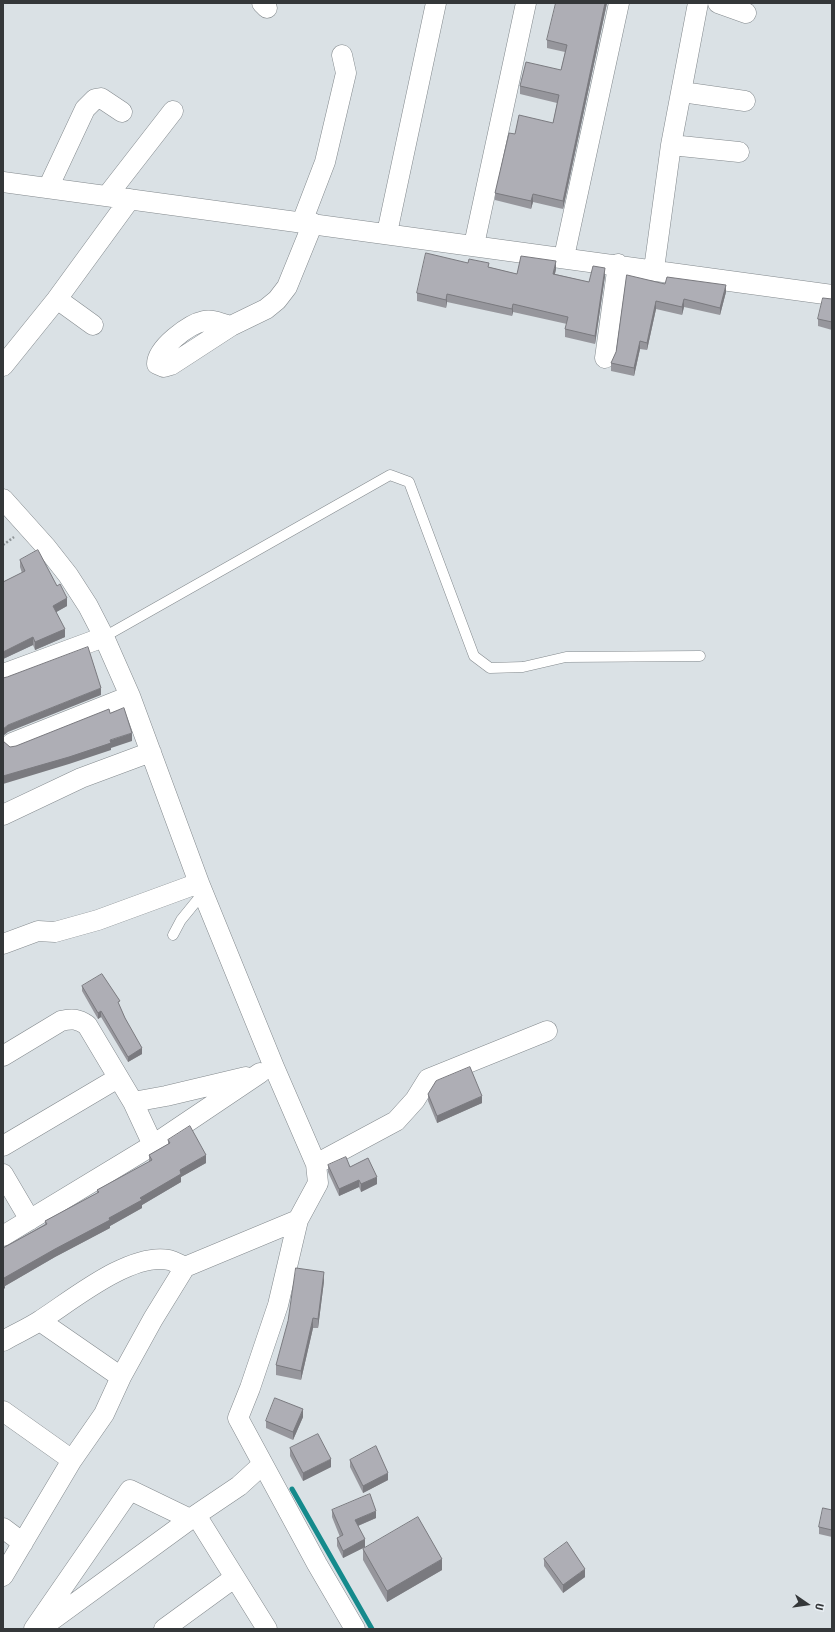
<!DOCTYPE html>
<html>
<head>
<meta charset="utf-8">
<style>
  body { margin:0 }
  #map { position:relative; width:835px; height:1632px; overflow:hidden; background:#dae1e5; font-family:"Fira Sans Condensed",sans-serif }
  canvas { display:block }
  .frame { position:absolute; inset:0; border:4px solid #343739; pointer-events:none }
  .north { position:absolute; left:787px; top:1584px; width:40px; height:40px; -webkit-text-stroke:3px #e8eef3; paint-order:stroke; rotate:103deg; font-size:11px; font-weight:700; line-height:16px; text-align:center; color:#343739 }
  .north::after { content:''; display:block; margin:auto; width:14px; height:18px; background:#343739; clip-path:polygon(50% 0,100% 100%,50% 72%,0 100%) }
</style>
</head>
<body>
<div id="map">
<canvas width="835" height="1632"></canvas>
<div class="frame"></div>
<div class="north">U</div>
</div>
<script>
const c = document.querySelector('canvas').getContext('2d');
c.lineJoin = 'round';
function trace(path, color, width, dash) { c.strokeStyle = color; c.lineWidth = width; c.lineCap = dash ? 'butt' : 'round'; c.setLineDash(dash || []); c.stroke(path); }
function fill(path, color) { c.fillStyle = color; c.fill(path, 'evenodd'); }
trace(new Path2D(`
  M 292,1489 L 372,1629`), '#158a8c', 5);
const lane = new Path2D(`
  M 104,637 L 390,475 L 409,482 L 474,656 L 490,668 L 523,667 L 566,657 L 700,656
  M 173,935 L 181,920 L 203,893`);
const street = new Path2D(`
  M 262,3 L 267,8
  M 718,3 L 746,13
  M 682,92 L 745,101
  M 671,145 L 739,152
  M 3,182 L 832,295
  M 48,188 L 85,109 L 95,99 L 101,98 L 122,112
  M 107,196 L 173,111
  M 302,222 L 325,162 L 346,73 L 342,55
  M 387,233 L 436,3
  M 474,245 L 526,3
  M 564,257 L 619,3
  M 654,269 L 671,145 L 698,3
  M 57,299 L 93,325
  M 231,326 C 222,324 213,319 204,321 C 189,324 157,348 157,364 L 164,367 L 171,365 L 231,326 L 266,309 L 277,300 L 287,287 L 313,223
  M 605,358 L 618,264
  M 3,366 L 57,299 L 130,199
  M 3,499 L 46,547 L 68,575 L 88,606 L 104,637 L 130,696 L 199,883 L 274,1067 L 316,1164 L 318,1183 L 298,1220 L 278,1305 L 250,1388 L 238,1418 L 317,1564 L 355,1629
  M 3,674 L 104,637
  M 12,743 L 130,696
  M 3,815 L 81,778 L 151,752
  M 3,944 L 38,931 L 55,932 L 98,920 L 199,883
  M 3,1056 L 61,1021 C 72,1018 78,1019 87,1025 L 133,1102 L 153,1145
  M 133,1102 L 166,1096 L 246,1077
  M 3,1146 L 118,1078
  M 316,1164 L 396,1121 L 415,1100 L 428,1079 L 547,1031
  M 3,1174 L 30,1220
  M 3,1236 L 153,1145 L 260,1073
  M 40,1321 L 121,1377
  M 3,1341 C 15,1334 29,1328 41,1320 C 71,1301 130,1252 169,1260 C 174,1261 180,1265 185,1267
  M 3,1411 L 72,1460
  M 262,1465 L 239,1486 L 196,1515 L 267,1629
  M 3,1528 L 23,1543
  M 3,1576 L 72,1460 L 104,1414 L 121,1377 L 153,1319 L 185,1267 L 298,1220
  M 41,1628 L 196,1515
  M 34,1629 L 130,1490 L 190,1519
  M 164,1629 L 234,1578`);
trace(lane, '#83898d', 11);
trace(street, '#83898d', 21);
trace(new Path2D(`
  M 3,545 L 14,537`), '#8f9598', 2.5, [2, 2]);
trace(lane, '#fff', 10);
trace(street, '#fff', 20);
fill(new Path2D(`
  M 607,3 L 563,209 L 533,202 L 531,209 L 495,200 L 495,193 L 515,134 L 553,123 L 557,103 L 520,94 L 520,86 L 561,70 L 565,52 L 547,48 L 547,40 Z
  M 489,267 L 517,274 L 556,269 L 555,274 L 589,282 L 605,276 L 595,344 L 565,337 L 565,329 L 567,324 L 513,312 L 512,316 L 447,302 L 446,308 L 417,301 L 417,293 Z
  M 665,284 L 726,292 L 720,315 L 684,307 L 682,315 L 656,309 L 647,350 L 640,349 L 634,376 L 611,371 L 611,363 Z
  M 832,299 L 832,330 L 818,326 L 818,319 Z
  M 20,560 L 57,586 L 67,606 L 56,612 L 65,637 L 35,650 L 33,645 L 3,659 L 3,582 L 22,573 L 20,567 Z
  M 82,986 L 120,1007 L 142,1054 L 128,1062 L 101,1017 L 98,1019 L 82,991 Z
  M 428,1094 L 482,1103 L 437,1123 L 428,1101 Z
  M 168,1140 L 206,1163 L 181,1177 L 181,1182 L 142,1205 L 142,1208 L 110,1226 L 110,1228 L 55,1257 L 5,1286 L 5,1288 L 3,1248 L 45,1224 L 45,1221 L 97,1193 L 97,1190 L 149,1162 L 149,1155 L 168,1144 Z
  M 328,1165 L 350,1167 L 377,1184 L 361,1192 L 359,1187 L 339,1196 L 328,1172 Z
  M 324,1281 L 318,1328 L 313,1328 L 301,1380 L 276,1375 L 276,1365 Z
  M 303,1417 L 293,1440 L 266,1428 L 266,1421 Z
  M 290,1448 L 331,1467 L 303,1481 L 290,1456 Z
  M 350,1460 L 388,1480 L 363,1493 L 350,1467 Z
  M 332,1510 L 376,1518 L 358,1526 L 365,1547 L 343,1558 L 337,1546 L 337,1538 L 340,1537 L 332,1517 Z
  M 832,1510 L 832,1537 L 819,1534 L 819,1527 Z
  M 363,1549 L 442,1570 L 387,1602 L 363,1560 Z
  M 544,1559 L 585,1577 L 563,1593 L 544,1566 Z`), '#96969c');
fill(new Path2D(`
  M 605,3 L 607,3 L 563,209 L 563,201 Z
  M 533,194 L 533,202 L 531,209 L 531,201 Z
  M 556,261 L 556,269 L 553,281 L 553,274 Z
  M 605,268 L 605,276 L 595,344 L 595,336 Z
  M 726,285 L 726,292 L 720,315 L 720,308 Z
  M 447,294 L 447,302 L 446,308 L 446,300 Z
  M 684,299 L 684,307 L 682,315 L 682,307 Z
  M 656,301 L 656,309 L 647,350 L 647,343 Z
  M 513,304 L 513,312 L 512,316 L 512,309 Z
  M 640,341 L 640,349 L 634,376 L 634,368 Z
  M 67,598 L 67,606 L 53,614 L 53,606 Z
  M 65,629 L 65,637 L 35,650 L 35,642 Z
  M 33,637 L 33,645 L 3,659 L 3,652 Z
  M 101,688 L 101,695 L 8,732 L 3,736 L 3,729 L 8,725 Z
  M 132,733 L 132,741 L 111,748 L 111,750 L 69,764 L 3,784 L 3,776 Z
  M 101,1011 L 101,1017 L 98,1019 L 98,1013 Z
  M 142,1048 L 142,1054 L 128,1062 L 128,1057 Z
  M 482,1096 L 482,1103 L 437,1123 L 437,1116 Z
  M 206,1155 L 206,1163 L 181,1177 L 181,1182 L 142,1205 L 142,1208 L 110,1226 L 110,1228 L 55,1257 L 5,1286 L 5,1288 L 3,1290 L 3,1282 L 4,1278 L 109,1218 L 140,1198 L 180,1170 Z
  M 377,1177 L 377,1184 L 361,1192 L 361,1184 Z
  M 359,1180 L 359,1187 L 339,1196 L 339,1189 Z
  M 324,1272 L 324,1281 L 318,1328 L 318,1319 Z
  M 313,1318 L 313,1328 L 301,1380 L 301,1371 Z
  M 303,1409 L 303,1417 L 293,1440 L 293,1432 Z
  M 331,1459 L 331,1467 L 303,1481 L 303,1473 Z
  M 388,1473 L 388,1480 L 363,1493 L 363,1486 Z
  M 376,1511 L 376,1518 L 355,1527 L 355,1520 Z
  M 365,1539 L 365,1547 L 343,1558 L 343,1551 Z
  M 442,1559 L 442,1570 L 387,1602 L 387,1591 Z
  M 585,1569 L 585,1577 L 563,1593 L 563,1585 Z`), '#7a7a7f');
const building = new Path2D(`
  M 556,3 L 605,3 L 563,201 L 533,194 L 531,201 L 495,193 L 509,133 L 515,134 L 519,115 L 553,123 L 559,95 L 520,86 L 526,62 L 561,70 L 567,45 L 547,40 Z
  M 426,253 L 468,263 L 469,259 L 489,263 L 488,267 L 517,274 L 521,256 L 556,261 L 553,274 L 589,282 L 593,266 L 605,268 L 595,336 L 565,329 L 568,317 L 513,304 L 512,309 L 447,294 L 446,300 L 417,293 Z
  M 627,275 L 665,284 L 667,277 L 726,285 L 720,308 L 684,299 L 682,307 L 656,301 L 647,343 L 640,341 L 634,368 L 611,363 L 616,352 Z
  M 823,298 L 832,299 L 832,322 L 818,319 Z
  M 38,550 L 57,586 L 60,584 L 67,598 L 53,606 L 65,629 L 35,642 L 33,637 L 3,652 L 3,582 L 25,571 L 20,560 Z
  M 88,647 L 101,688 L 8,725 L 3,729 L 3,678 L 7,677 Z
  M 124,708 L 132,733 L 110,740 L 111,743 L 69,757 L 3,776 L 3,741 L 10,747 L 16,746 L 109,709 L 110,713 Z
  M 102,974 L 120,1001 L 118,1002 L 125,1018 L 142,1048 L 128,1057 L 101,1011 L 98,1013 L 82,986 Z
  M 470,1067 L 482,1096 L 437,1116 L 428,1094 L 436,1081 Z
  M 190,1126 L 206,1155 L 180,1170 L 181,1174 L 140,1198 L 142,1200 L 109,1218 L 110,1220 L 55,1249 L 4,1278 L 5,1280 L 3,1282 L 3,1248 L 47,1224 L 45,1221 L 99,1192 L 97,1190 L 152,1160 L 149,1155 L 170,1143 L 168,1140 Z
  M 346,1157 L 350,1167 L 368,1158 L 377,1177 L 361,1184 L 359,1180 L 339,1189 L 328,1165 Z
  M 296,1268 L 324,1272 L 318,1319 L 313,1318 L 301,1371 L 276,1365 L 288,1321 Z
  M 275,1398 L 303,1409 L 293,1432 L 266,1421 Z
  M 318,1434 L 331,1459 L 303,1473 L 290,1448 Z
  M 376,1446 L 388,1473 L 363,1486 L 350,1460 Z
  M 370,1494 L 376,1511 L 355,1520 L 365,1539 L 343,1551 L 337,1538 L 343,1535 L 332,1510 Z
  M 823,1508 L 832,1510 L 832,1530 L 819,1527 Z
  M 418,1517 L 442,1559 L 387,1591 L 363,1549 Z
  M 567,1542 L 585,1569 L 563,1585 L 544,1559 Z`);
fill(building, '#aeaeb5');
trace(building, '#7a7a7f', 1);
</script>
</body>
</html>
